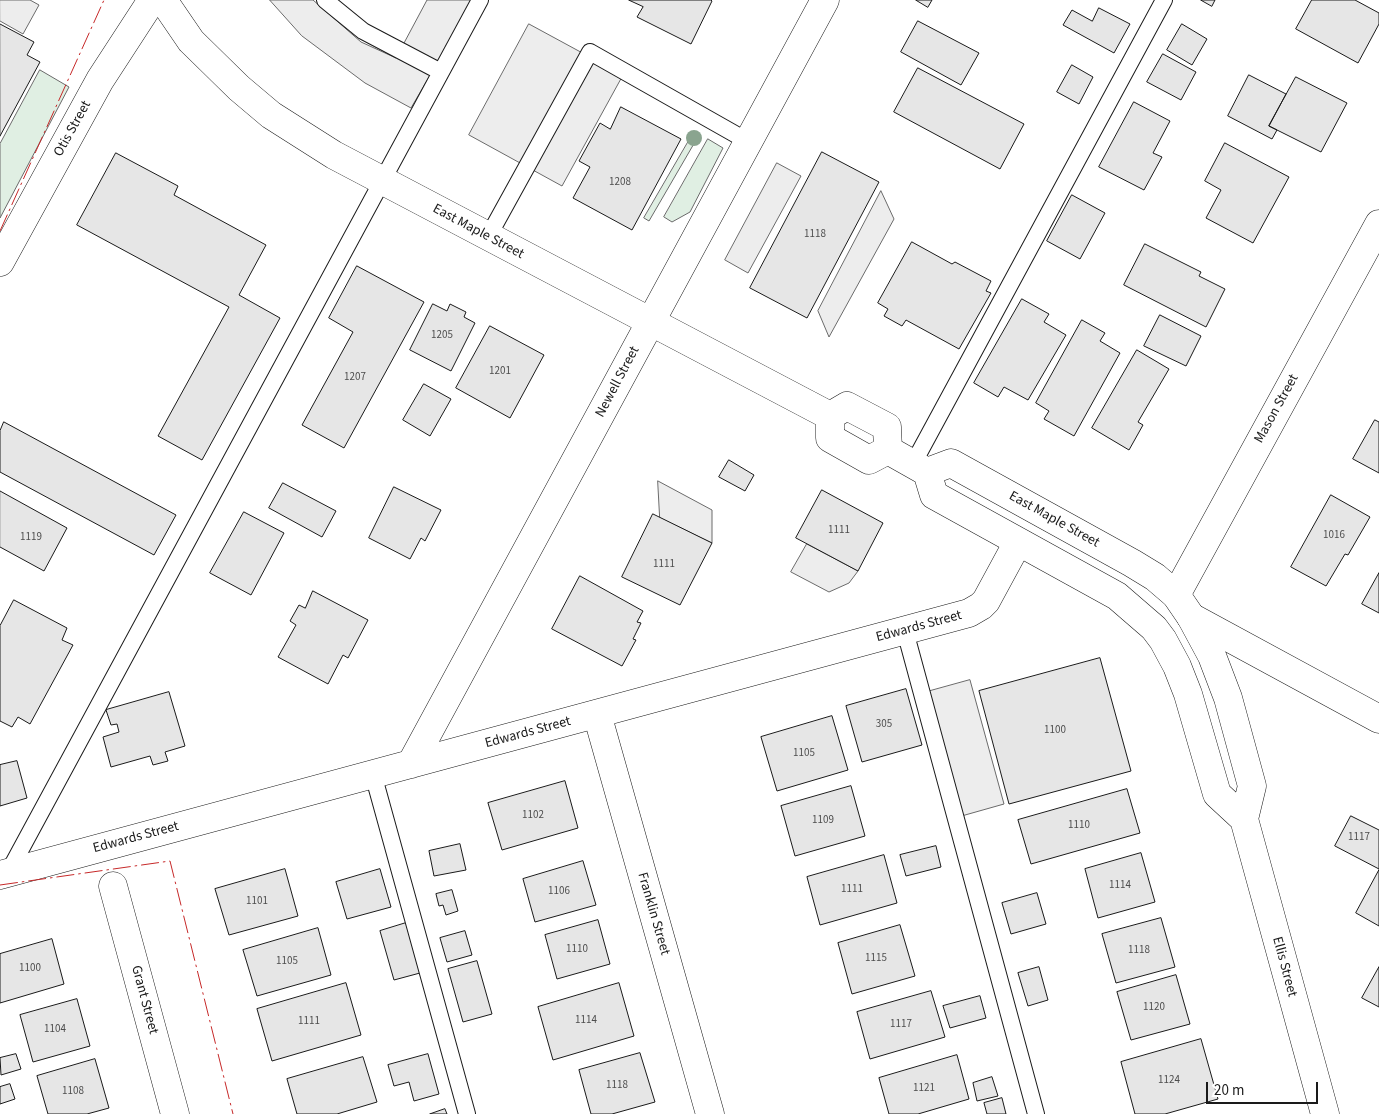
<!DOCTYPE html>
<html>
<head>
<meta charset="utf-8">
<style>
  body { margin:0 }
  #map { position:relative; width:1379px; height:1114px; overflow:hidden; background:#fff; font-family:"Source Sans 3",sans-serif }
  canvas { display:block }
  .scale { position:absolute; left:1206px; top:1082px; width:112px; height:22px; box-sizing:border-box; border:2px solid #1a1a1a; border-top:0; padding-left:6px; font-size:15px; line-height:18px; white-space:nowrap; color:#1a1a1a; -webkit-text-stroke:4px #fff; paint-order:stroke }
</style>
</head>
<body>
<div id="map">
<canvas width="1379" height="1114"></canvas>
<div class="scale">20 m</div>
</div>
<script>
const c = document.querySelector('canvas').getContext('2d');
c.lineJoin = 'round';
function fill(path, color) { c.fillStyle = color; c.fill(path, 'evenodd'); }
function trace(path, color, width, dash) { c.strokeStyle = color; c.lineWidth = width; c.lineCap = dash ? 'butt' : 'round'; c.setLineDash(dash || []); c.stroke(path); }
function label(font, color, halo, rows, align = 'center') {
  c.font = font + ' "Source Sans 3",sans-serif'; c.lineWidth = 4; c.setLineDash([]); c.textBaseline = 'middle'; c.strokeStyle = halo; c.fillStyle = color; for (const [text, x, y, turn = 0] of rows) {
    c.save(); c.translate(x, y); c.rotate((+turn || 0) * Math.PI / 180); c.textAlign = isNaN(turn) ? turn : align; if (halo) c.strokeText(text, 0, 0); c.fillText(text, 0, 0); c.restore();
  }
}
const green = new Path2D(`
  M 40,70 L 69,87 L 0,218 L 0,144 Z
  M 694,132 L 699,135 L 649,221 L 644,218 Z
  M 708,139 L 723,148 L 690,212 L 672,222 L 664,217 Z`);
fill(green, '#e0efe3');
trace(green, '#6a6a6a', 1);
const parking = new Path2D(`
  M 0,0 L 30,0 L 39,5 L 23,34 L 0,21 Z
  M 270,0 L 313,0 L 361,42 L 396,58 L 427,0 L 474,0 L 411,108 L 365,83 L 302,36 Z
  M 529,24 L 623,75 L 562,186 L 469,135 Z
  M 777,163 L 801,176 L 748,273 L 725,260 Z
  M 881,191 L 894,219 L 829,337 L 818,311 Z
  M 658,481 L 712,510 L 712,543 L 660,518 Z
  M 807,544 L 858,571 L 849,583 L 829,592 L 791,572 Z
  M 970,680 L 1004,804 L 958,817 L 923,693 Z`);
fill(parking, '#ededed');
trace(parking, '#6a6a6a', 1);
const building = new Path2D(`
  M 629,0 L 711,0 L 712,1 L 691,44 L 637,17 L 643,7 Z
  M 916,0 L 932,0 L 928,7 Z
  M 1201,0 L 1215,0 L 1212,6 Z
  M 1312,0 L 1355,0 L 1379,13 L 1379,24 L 1358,63 L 1296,29 Z
  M 1099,8 L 1130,24 L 1114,53 L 1063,25 L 1072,10 L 1092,21 Z
  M 918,21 L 979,53 L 961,85 L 901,52 Z
  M 0,24 L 34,42 L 27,55 L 40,62 L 0,136 Z
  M 1182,24 L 1207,39 L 1192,65 L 1167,50 Z
  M 1163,54 L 1196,72 L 1181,100 L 1147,82 Z
  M 1072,65 L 1093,77 L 1079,104 L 1057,92 Z
  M 918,68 L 1024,124 L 1000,169 L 894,112 Z
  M 1249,75 L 1286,94 L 1269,126 L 1277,130 L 1272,139 L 1228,116 Z
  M 1296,77 L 1347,103 L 1321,152 L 1269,126 Z
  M 1134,102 L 1170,121 L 1153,153 L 1162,157 L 1144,190 L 1099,167 Z
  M 621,107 L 681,139 L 632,230 L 573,198 L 590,167 L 579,161 L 600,123 L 610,129 Z
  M 1225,143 L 1289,177 L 1253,243 L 1206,218 L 1221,190 L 1205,181 Z
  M 822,152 L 879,182 L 807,318 L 750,288 Z
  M 116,153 L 178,186 L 174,195 L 266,245 L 239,295 L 280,318 L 202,460 L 158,436 L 229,307 L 77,225 Z
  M 1072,195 L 1105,213 L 1080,259 L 1047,241 Z
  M 912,242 L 952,264 L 955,262 L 991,281 L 986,291 L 991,293 L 959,349 L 906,320 L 902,326 L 884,316 L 888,309 L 878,303 Z
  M 1145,244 L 1201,272 L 1199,276 L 1225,289 L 1206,327 L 1124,285 Z
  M 357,266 L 424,302 L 344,448 L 302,425 L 353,332 L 329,318 Z
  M 1022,299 L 1049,314 L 1044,322 L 1066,335 L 1028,400 L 1004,387 L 998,397 L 974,383 Z
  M 433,304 L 447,311 L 450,304 L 466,312 L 464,317 L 475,323 L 451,371 L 410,350 Z
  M 1160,315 L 1201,336 L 1186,366 L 1144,346 Z
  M 1082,320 L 1105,333 L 1100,341 L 1120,353 L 1074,436 L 1044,419 L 1049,411 L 1036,403 Z
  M 490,326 L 544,355 L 510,418 L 456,388 Z
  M 1137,350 L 1169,369 L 1138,422 L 1143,425 L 1129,450 L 1092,428 Z
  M 424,384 L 451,399 L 430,436 L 403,420 Z
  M 1375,420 L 1379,422 L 1379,473 L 1353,459 Z
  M 4,422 L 176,515 L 154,555 L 0,472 L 0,431 Z
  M 729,460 L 754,475 L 745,491 L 719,477 Z
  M 283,483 L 336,511 L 322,537 L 269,508 Z
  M 394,487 L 441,510 L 425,541 L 421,538 L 410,559 L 369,538 Z
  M 822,490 L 883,523 L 858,571 L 796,538 Z
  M 0,491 L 67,528 L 44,571 L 0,547 Z
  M 1331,495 L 1370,517 L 1348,555 L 1345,554 L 1326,586 L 1291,567 Z
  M 244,512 L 284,533 L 251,595 L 210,573 Z
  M 653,514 L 712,543 L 680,605 L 622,577 Z
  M 1379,573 L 1379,613 L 1362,604 Z
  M 580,576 L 643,611 L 637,622 L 641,623 L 633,639 L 636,640 L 622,666 L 552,629 Z
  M 313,591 L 368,620 L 348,658 L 343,655 L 328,684 L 278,657 L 296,625 L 290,621 L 299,605 L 305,608 Z
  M 14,600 L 67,628 L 62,640 L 73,645 L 30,724 L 18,717 L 12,727 L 0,721 L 0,626 Z
  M 1100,658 L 1131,771 L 1009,804 L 979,691 Z
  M 906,689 L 922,745 L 862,762 L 846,706 Z
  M 169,692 L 185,746 L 165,752 L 168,761 L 153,765 L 150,756 L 111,767 L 103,737 L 119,732 L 117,724 L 111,725 L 106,710 Z
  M 832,716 L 848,770 L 777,791 L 761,737 Z
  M 17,761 L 27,798 L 0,806 L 0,765 Z
  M 565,781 L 578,828 L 502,850 L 488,803 Z
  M 851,786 L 865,836 L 795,856 L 781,806 Z
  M 1127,789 L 1140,833 L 1031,864 L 1018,820 Z
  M 1351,816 L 1379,830 L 1379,869 L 1335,846 Z
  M 460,844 L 466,870 L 434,876 L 429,851 Z
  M 936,846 L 941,867 L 906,876 L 900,855 Z
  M 1141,853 L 1155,902 L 1098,918 L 1085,869 Z
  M 884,855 L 897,903 L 820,925 L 807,877 Z
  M 583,861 L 596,905 L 535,922 L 523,879 Z
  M 285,869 L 298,916 L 229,935 L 215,889 Z
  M 380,869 L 391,907 L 347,919 L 336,882 Z
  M 1379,870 L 1379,926 L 1356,913 Z
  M 452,890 L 458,911 L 446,915 L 443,905 L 439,906 L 436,894 Z
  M 1037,893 L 1046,924 L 1011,934 L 1002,903 Z
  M 1161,918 L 1175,967 L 1116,983 L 1102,934 Z
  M 598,920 L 610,964 L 557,979 L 545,935 Z
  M 406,923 L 420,973 L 394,980 L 380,931 Z
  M 900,925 L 915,976 L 852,994 L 838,943 Z
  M 318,928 L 331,975 L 257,996 L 243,950 Z
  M 465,931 L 472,955 L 447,962 L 440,938 Z
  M 52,939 L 64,984 L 0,1003 L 0,954 Z
  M 477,961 L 492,1014 L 463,1022 L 448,969 Z
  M 1039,967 L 1048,1000 L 1028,1006 L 1018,973 Z
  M 1379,967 L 1379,1007 L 1362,998 Z
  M 1176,975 L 1190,1024 L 1131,1040 L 1117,992 Z
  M 346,983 L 361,1035 L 272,1061 L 257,1009 Z
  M 619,983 L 634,1036 L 553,1060 L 538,1007 Z
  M 931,991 L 945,1037 L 870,1059 L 857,1012 Z
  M 980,996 L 986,1018 L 950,1028 L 943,1006 Z
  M 77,999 L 90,1046 L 33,1062 L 20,1015 Z
  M 1201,1039 L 1218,1099 L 1165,1114 L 1135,1114 L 1121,1062 Z
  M 640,1053 L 655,1102 L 612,1114 L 591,1114 L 579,1070 Z
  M 16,1054 L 21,1069 L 1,1075 L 0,1058 Z
  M 428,1054 L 439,1094 L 414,1101 L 409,1082 L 394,1086 L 388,1065 Z
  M 957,1055 L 969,1099 L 918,1114 L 889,1114 L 879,1078 Z
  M 363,1057 L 377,1102 L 337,1114 L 297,1114 L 287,1079 Z
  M 95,1059 L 109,1108 L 87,1114 L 48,1114 L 37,1076 Z
  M 992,1077 L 998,1096 L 977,1101 L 973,1083 Z
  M 10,1084 L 15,1099 L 0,1104 L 0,1087 Z
  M 1002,1098 L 1006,1114 L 987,1114 L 984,1103 Z
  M 445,1109 L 447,1114 L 430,1114 Z`);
fill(building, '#e6e6e6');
trace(building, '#1a1a1a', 1);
const service = new Path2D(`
  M 325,0 L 363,31 L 441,72
  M 488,237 L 590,52 L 749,142
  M 913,464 L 1164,0
  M 905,631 L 1036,1114
  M 373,774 L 467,1114
  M 8,873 L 480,0`);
const minor = new Path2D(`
  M 0,262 L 100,80 L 152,0
  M 1176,595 L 1379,224
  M 1191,617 L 1379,719
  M 597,714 L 710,1114
  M 411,764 L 825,0
  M 0,875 L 969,613 L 981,606 L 986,601 L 1018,542
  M 113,886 L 175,1114`);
const secondary = new Path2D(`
  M 163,0 L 191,41 L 239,88 L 271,115 L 334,155 L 830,416
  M 830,416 L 847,406 L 887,427 L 888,450
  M 830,416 L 830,438 L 869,460 L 888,450
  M 888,450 L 927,472 L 934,495 L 1117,596 L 1154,628 L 1163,640 L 1177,666 L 1188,694 L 1217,794 L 1244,819
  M 927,472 L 951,463 L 1132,563 L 1155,577 L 1176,595 L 1191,617 L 1212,656 L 1228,698 L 1252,786 L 1244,819 L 1325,1114`);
trace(service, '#1a1a1a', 18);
trace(minor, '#1a1a1a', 29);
trace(secondary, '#1a1a1a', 29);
trace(service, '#fff', 16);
trace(minor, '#fff', 28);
trace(secondary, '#fff', 28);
trace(new Path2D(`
  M 0,231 L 104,0
  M 0,885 L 170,861 L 233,1114`), '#c62828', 1, [18, 4, 2.5, 4]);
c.fillStyle = '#8aa48f';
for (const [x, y] of [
  [694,138]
]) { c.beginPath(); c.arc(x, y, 8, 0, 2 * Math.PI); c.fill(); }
label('11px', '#4d4d4d', null, [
  ["1208",620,183],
  ["1118",815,235],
  ["1205",442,336],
  ["1201",500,372],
  ["1207",355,378],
  ["1111",839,531],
  ["1016",1334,536],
  ["1119",31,538],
  ["1111",664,565],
  ["305",884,725],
  ["1100",1055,731],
  ["1105",804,754],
  ["1102",533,816],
  ["1109",823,821],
  ["1110",1079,826],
  ["1117",1359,838],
  ["1114",1120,886],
  ["1111",852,890],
  ["1106",559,892],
  ["1101",257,902],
  ["1110",577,950],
  ["1118",1139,951],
  ["1115",876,959],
  ["1105",287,962],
  ["1100",30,969],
  ["1120",1154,1008],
  ["1114",586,1021],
  ["1111",309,1022],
  ["1117",901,1025],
  ["1104",55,1030],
  ["1124",1169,1081],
  ["1118",617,1086],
  ["1121",924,1089],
  ["1108",73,1092]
]);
label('14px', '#1a1a1a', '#fff', [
  ["Otis Street",73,129,-61],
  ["East Maple Street",478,232,28],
  ["Newell Street",618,382,-62],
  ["Mason Street",1277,409,-61],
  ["East Maple Street",1054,520,29],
  ["Edwards Street",919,627,-15],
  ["Edwards Street",528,733,-15],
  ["Edwards Street",136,838,-15],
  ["Franklin Street",653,914,74],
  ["Ellis Street",1284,967,75],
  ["Grant Street",144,1000,75]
]);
</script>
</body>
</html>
